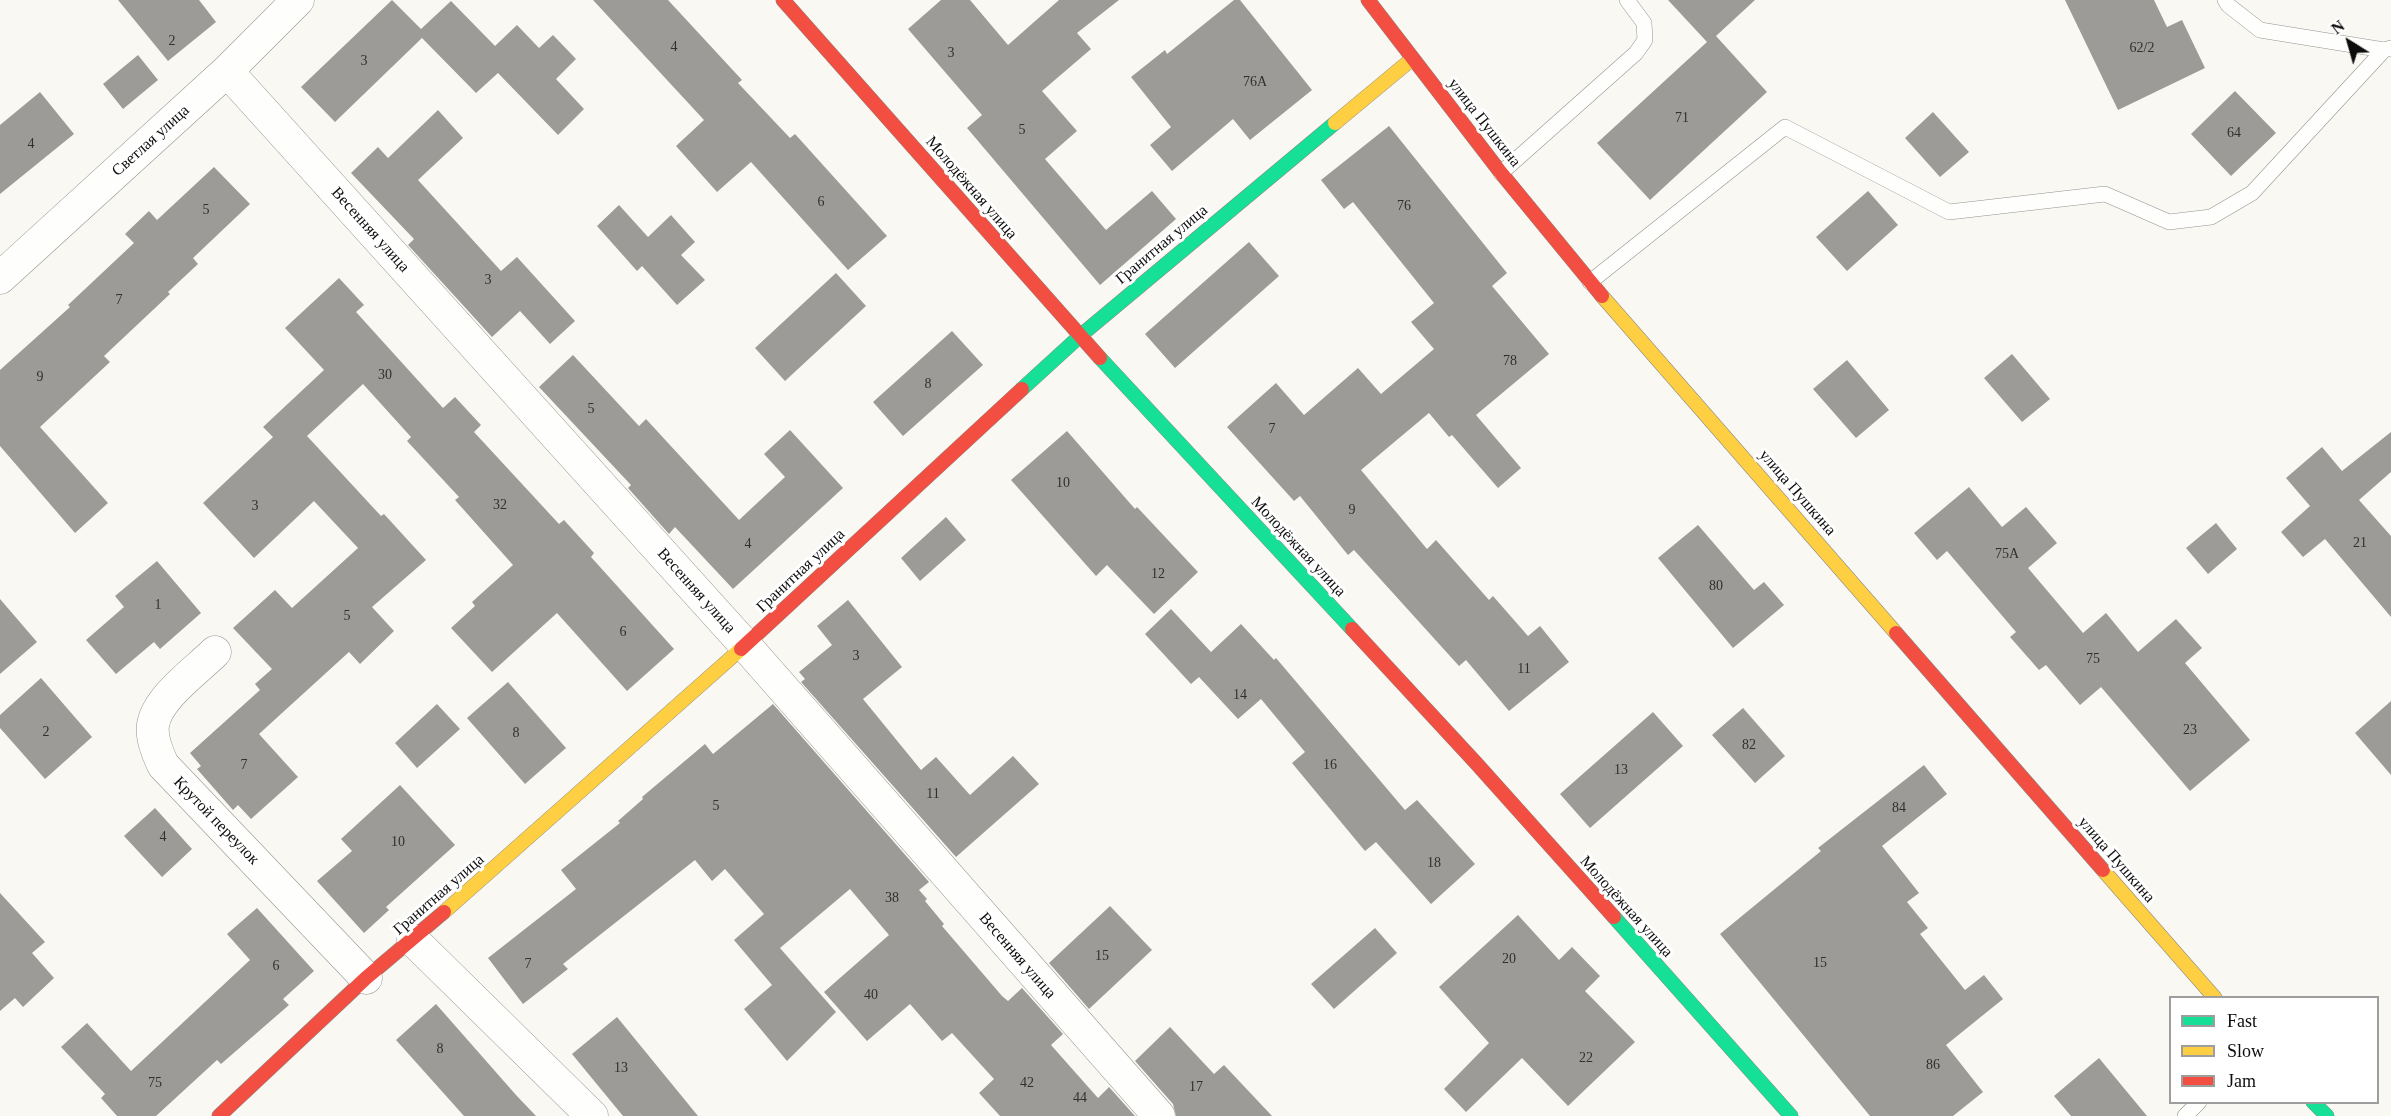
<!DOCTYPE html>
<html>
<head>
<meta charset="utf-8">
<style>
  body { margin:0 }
  #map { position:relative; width:2391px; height:1116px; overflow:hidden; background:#faf8f2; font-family:Georgia,serif }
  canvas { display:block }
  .legend { position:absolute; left:2169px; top:996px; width:210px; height:108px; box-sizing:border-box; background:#fff; border:2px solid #9e9e9e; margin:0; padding:8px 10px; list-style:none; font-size:18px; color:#0d0d0d }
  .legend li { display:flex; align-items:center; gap:12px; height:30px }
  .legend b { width:30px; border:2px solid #9e9e9e }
  .north { position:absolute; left:2319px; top:12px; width:60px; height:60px; -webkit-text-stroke:4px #fff; paint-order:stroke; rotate:323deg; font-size:16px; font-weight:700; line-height:24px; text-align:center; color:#0d0d0d }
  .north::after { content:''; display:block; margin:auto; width:21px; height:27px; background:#0d0d0d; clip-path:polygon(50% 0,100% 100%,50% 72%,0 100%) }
</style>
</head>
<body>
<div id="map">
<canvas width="2391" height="1116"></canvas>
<ul class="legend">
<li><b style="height:8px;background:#16e098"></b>Fast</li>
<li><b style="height:8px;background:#ffcf43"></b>Slow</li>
<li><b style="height:8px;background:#f24e42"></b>Jam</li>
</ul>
<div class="north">N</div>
</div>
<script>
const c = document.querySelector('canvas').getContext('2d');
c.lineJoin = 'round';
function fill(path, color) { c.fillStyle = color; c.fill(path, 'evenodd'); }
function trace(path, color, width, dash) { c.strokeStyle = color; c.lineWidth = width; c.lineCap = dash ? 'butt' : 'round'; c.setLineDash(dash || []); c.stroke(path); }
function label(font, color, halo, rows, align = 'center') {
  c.font = font + ' Georgia,serif'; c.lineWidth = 6; c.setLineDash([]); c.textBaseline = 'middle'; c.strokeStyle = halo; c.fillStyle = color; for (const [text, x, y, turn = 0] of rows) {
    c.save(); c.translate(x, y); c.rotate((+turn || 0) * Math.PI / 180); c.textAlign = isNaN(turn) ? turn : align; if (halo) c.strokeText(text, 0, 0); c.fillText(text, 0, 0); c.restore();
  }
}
fill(new Path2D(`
  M 118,0 L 199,0 L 216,22 L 168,61 Z
  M 392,0 L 421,29 L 451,1 L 495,46 L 517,25 L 539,48 L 553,35 L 576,59 L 556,79 L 584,109 L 558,135 L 498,73 L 476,93 L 422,38 L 335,122 L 301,87 Z
  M 593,0 L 668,0 L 742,80 L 738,83 L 790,138 L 795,134 L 887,236 L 848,270 L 751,162 L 717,192 L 676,146 L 704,120 Z
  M 941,0 L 970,0 L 1008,45 L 1059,0 L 1119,0 L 1077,33 L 1091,49 L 1042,91 L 1077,131 L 1045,159 L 1106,230 L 1152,191 L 1176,219 L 1100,285 L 967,128 L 982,115 L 908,29 Z
  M 1234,0 L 1240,0 L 1312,90 L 1250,140 L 1233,119 L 1172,171 L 1150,145 L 1171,127 L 1131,77 L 1165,50 L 1167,54 Z
  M 1668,0 L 1755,0 L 1716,36 L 1767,92 L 1650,200 L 1597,143 L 1707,42 Z
  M 2065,0 L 2154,0 L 2167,27 L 2182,20 L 2205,68 L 2118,110 Z
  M 138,55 L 158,80 L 123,109 L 103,84 Z
  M 2235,91 L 2276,133 L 2231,176 L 2191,134 Z
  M 40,92 L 74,134 L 0,194 L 0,125 Z
  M 438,110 L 463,138 L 418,180 L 501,271 L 517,257 L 575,321 L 550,344 L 520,311 L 492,337 L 408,245 L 414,239 L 351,173 L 378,147 L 388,158 Z
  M 1933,112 L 1969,152 L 1940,177 L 1905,138 Z
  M 1389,126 L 1507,273 L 1492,286 L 1549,354 L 1476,415 L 1521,468 L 1498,488 L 1452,435 L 1449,437 L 1429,413 L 1361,470 L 1427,549 L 1436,540 L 1489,600 L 1493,596 L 1528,636 L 1540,626 L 1569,662 L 1509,711 L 1466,660 L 1459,666 L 1354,550 L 1348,555 L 1300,496 L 1294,501 L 1227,427 L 1276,383 L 1304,415 L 1358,368 L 1381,394 L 1434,349 L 1411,322 L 1434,303 L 1353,202 L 1344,209 L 1321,180 Z
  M 214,167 L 250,204 L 193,258 L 198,264 L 168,292 L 170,294 L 104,356 L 110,362 L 40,427 L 108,503 L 75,533 L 0,446 L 0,370 L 70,307 L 68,305 L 134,243 L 125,234 L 149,211 L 157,220 Z
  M 1868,191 L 1898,225 L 1847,271 L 1816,237 Z
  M 619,205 L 648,237 L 671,215 L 695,242 L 681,255 L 705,280 L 677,305 L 642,266 L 637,271 L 597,226 Z
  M 1249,242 L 1279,276 L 1175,368 L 1145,334 Z
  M 836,273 L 866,306 L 785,381 L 755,348 Z
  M 339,278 L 364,305 L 356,312 L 443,408 L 455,397 L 481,425 L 474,432 L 559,524 L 564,520 L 594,553 L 591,557 L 674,649 L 627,691 L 557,613 L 492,672 L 451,628 L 475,606 L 472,602 L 513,565 L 455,500 L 459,497 L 407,441 L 411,437 L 363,384 L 307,436 L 381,516 L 384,514 L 426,560 L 372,607 L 394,631 L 360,664 L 349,652 L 259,734 L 298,777 L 251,819 L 238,805 L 233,810 L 197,769 L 201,766 L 190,753 L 260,690 L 255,684 L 272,669 L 233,628 L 275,590 L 292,608 L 358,548 L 314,501 L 254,558 L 203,503 L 273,437 L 263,427 L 324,370 L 285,328 Z
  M 952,331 L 983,365 L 903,436 L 873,402 Z
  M 2012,354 L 2050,399 L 2022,422 L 1984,378 Z
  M 573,355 L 639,426 L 646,419 L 739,520 L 785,477 L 764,454 L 790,430 L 843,488 L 733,589 L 675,527 L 669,534 L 628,488 L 631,485 L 539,387 Z
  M 1847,360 L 1889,410 L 1856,438 L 1813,389 Z
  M 1067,431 L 1135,509 L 1137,507 L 1198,572 L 1154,614 L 1107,565 L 1096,576 L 1011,480 Z
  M 2391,432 L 2391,472 L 2359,500 L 2391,536 L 2391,617 L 2325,539 L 2303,557 L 2281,532 L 2310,506 L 2286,478 L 2322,447 L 2342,471 Z
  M 1969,487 L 2002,527 L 2026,507 L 2057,543 L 2028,568 L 2083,633 L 2106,613 L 2138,652 L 2176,619 L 2202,648 L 2185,663 L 2250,740 L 2190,791 L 2101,687 L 2080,705 L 2046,665 L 2039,670 L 2010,637 L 2016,632 L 1947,551 L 1937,560 L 1914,533 Z
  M 946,517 L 966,540 L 920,581 L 901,558 Z
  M 2216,523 L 2237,549 L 2208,574 L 2186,548 Z
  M 1698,525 L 1754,590 L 1764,582 L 1784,605 L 1733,648 L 1658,558 Z
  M 157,561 L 201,613 L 160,649 L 154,642 L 116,674 L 86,640 L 124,607 L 115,596 Z
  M 0,599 L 37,642 L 0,674 Z
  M 848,600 L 902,667 L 863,699 L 921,770 L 936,757 L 970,795 L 1013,756 L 1039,784 L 956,857 L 801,682 L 805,679 L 799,672 L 832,645 L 817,626 Z
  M 1171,609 L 1211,652 L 1241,624 L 1274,660 L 1276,658 L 1405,810 L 1417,800 L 1475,864 L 1431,904 L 1376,842 L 1365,851 L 1292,763 L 1305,752 L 1261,699 L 1238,719 L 1199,677 L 1191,684 L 1145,634 Z
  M 41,678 L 92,737 L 45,779 L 0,728 L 0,715 Z
  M 508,682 L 566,748 L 525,784 L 467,718 Z
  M 2391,701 L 2391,775 L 2355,733 Z
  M 437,704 L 460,729 L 417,768 L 395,743 Z
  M 773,704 L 929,882 L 919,890 L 927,899 L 925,901 L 944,924 L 942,926 L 1002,996 L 1008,1001 L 1022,988 L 1063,1034 L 1051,1045 L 1098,1098 L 1109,1087 L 1135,1116 L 1000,1116 L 979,1093 L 994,1079 L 952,1033 L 942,1041 L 910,1004 L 867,1041 L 824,992 L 889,935 L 850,889 L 780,948 L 836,1012 L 787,1061 L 744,1009 L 772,985 L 734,940 L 764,914 L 725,869 L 712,881 L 695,860 L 563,964 L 568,969 L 523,1004 L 488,958 L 576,889 L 561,870 L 620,823 L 618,821 L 643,799 L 642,797 L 705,744 L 713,754 Z
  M 1743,708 L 1785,756 L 1755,783 L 1712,735 Z
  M 1653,712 L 1683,746 L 1590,828 L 1560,794 Z
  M 1924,765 L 1947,794 L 1882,846 L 1919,893 L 1907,902 L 1928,928 L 1920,934 L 1965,990 L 1984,975 L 2003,999 L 1946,1045 L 1983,1092 L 1953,1116 L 1870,1116 L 1720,934 L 1821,851 L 1818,848 Z
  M 400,785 L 455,845 L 386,907 L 389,910 L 364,933 L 317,881 L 352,851 L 341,839 Z
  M 155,808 L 192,849 L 162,877 L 124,836 Z
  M 0,893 L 45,942 L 32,953 L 54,978 L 23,1007 L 15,998 L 0,1011 Z
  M 1110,906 L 1152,950 L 1089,1009 L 1049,963 Z
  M 257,908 L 314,971 L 283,999 L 289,1005 L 221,1064 L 217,1060 L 156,1116 L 117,1116 L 101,1098 L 105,1094 L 61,1047 L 87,1023 L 131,1071 L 250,960 L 227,934 Z
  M 1518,915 L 1559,960 L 1572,947 L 1600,976 L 1585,991 L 1635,1042 L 1568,1106 L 1522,1058 L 1466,1112 L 1444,1089 L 1489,1043 L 1439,987 Z
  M 1375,928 L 1397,953 L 1334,1009 L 1311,984 Z
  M 436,1004 L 516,1095 L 536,1116 L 464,1116 L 396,1040 Z
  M 617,1017 L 698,1116 L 623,1116 L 572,1054 Z
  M 1170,1027 L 1214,1074 L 1224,1065 L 1272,1116 L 1176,1116 L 1173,1104 L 1135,1061 Z
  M 2099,1058 L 2147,1116 L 2071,1116 L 2054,1096 Z`), '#9d9b98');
const lane = new Path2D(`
  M 2225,0 L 2228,5 L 2260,30 L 2384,50 L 2391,48
  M 1501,173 L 1636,53 L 1645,40 L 1644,23 L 1627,0
  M 1590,282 L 1785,127 L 1949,212 L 2105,194 L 2169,222 L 2211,217 L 2252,193 L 2384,50
  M 2185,1116 L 2199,1102`);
const street = new Path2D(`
  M 227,71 L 745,645 L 1159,1116
  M 0,278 L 227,71 L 298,0
  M 215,652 C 196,671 157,698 153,725 C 151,738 158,754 163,765 L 366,978
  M 413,940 L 592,1116`);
const fast = new Path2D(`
  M 1100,358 L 1352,629
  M 1022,389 L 1080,336 L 1335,123
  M 1614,917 L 1791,1116
  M 2313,1102 L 2327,1116`);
const slow = new Path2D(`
  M 1335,123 L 1412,59
  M 1602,296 L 1896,633
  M 2103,870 L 2215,998
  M 444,912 L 741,649`);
const jam = new Path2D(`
  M 783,0 L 1100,358
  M 1368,0 L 1501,173 L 1602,296
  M 1352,629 L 1476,763 L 1614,917
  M 1896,633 L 2103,870
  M 741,649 L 1022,389
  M 219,1116 L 366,978 L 444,912`);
trace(lane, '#949390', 16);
trace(street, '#949390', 33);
trace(fast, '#8a8987', 15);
trace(slow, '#8a8987', 15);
trace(jam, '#8a8987', 15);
trace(lane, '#fefefd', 15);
trace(street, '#fefefd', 32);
trace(fast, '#16e098', 14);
trace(slow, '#ffcf43', 14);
trace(jam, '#f24e42', 14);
label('14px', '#313030', null, [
  ["2",172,41],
  ["4",674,47],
  ["62/2",2142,48],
  ["3",951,53],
  ["3",364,61],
  ["76А",1255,82],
  ["71",1682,118],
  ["5",1022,130],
  ["64",2234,133],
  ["4",31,144],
  ["6",821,202],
  ["76",1404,206],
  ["5",206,210],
  ["3",488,280],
  ["7",119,300],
  ["78",1510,361],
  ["30",385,375],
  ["9",40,377],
  ["8",928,384],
  ["5",591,409],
  ["7",1272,429],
  ["10",1063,483],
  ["32",500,505],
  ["3",255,506],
  ["9",1352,510],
  ["21",2360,543],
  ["4",748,544],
  ["75А",2007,554],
  ["12",1158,574],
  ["80",1716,586],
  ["1",158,605],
  ["5",347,616],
  ["6",623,632],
  ["3",856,656],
  ["75",2093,659],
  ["11",1524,669],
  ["14",1240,695],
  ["23",2190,730],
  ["2",46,732],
  ["8",516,733],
  ["82",1749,745],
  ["7",244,765],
  ["16",1330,765],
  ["13",1621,770],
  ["11",933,794],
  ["5",716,806],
  ["84",1899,808],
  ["4",163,837],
  ["10",398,842],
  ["18",1434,863],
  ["38",892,898],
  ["15",1102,956],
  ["20",1509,959],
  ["15",1820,963],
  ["7",528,964],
  ["6",276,966],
  ["40",871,995],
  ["8",440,1049],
  ["22",1586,1058],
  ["86",1933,1065],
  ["13",621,1068],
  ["75",155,1083],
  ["42",1027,1083],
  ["17",1196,1087],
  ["44",1080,1098]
]);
label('16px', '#0d0d0d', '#fff', [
  ["улица Пушкина",1484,123,52],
  ["Светлая улица",151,141,-42],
  ["Молодёжная улица",971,188,49],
  ["Весенняя улица",370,230,48],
  ["Гранитная улица",1162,245,-40],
  ["улица Пушкина",1797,493,49],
  ["Молодёжная улица",1298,547,47],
  ["Гранитная улица",801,571,-43],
  ["Весенняя улица",696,591,48],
  ["Крутой переулок",216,821,46],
  ["улица Пушкина",2116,860,49],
  ["Гранитная улица",439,895,-41],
  ["Молодёжная улица",1626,907,48],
  ["Весенняя улица",1017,956,49]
]);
</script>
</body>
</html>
